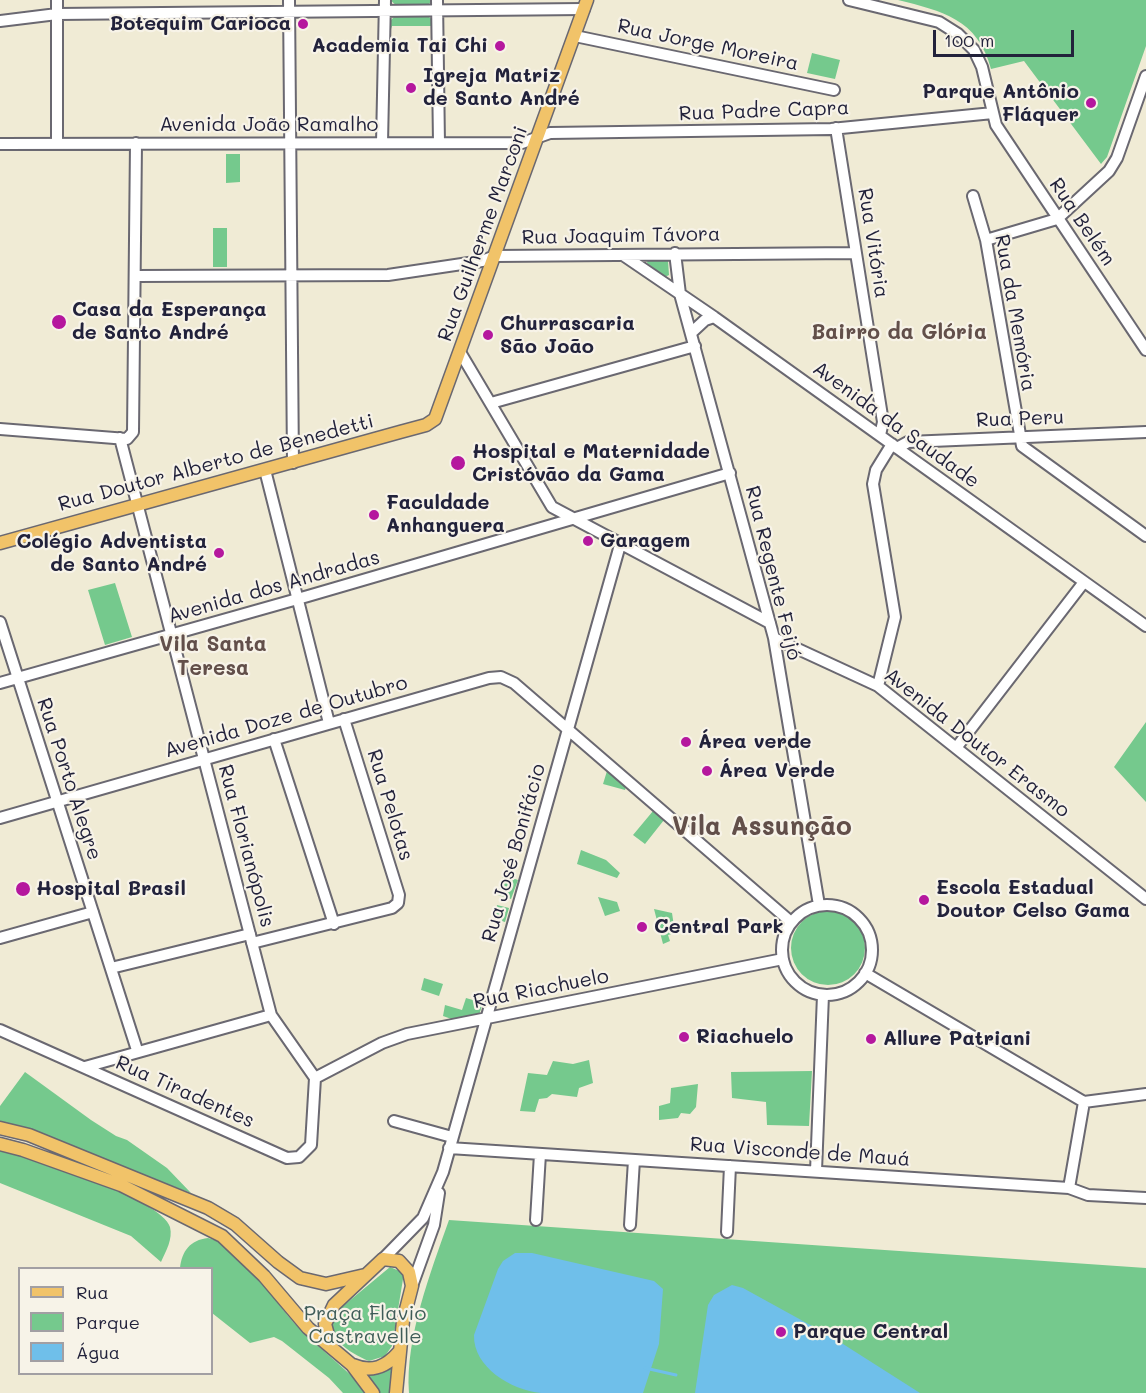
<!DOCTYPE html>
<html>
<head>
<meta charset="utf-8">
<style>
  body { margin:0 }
  #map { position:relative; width:1146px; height:1393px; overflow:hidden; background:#f0ebd5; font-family:Mali,sans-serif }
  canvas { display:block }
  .legend { position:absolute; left:18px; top:1267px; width:195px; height:108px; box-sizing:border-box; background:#f7f3e8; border:2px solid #a29fa3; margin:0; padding:8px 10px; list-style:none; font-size:18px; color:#22223b }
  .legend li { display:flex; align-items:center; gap:12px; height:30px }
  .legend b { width:30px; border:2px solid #a29fa3 }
  .scale { position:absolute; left:933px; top:30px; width:141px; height:27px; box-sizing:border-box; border:3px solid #22223b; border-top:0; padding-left:8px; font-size:18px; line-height:21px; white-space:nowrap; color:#22223b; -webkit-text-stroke:4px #f7f3e8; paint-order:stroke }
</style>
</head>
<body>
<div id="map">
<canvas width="1146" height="1393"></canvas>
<ul class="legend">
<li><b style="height:8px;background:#f1c369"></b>Rua</li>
<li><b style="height:16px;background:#75c98d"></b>Parque</li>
<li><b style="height:16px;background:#6fbfea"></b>Água</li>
</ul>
<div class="scale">100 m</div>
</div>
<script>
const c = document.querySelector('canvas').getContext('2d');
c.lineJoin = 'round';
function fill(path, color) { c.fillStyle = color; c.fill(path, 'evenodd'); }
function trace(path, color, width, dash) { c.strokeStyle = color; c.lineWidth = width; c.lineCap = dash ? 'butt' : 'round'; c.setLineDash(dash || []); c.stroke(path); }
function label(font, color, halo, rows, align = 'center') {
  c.font = font + ' Mali,sans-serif'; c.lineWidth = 4.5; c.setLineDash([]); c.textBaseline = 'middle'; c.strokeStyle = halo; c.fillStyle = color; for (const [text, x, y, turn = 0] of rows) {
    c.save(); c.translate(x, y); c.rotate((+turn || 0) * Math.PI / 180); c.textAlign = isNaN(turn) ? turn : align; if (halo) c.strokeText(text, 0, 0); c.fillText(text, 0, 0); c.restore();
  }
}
fill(new Path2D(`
  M 390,0 L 432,0 L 432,1 L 428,5 L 397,6 Z
  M 898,0 L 1146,0 L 1146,46 L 1107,157 L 1101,164 L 1024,61 L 991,69 C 978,19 942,11 898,0 Z
  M 395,16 L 429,17 L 433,20 L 433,32 L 431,26 L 392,26 L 390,32 L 390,21 Z
  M 812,53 L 840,60 L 835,79 L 807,73 Z
  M 226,154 L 240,154 L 240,182 L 226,183 Z
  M 213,228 L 227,228 L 227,267 L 213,267 Z
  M 648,259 L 668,261 L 669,275 L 665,277 L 647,263 Z
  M 115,583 L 132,637 L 105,645 L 88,590 Z
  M 1146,722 L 1146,802 L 1114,767 Z
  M 607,771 L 626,787 L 625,790 L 603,784 Z
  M 653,811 L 664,820 L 645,844 L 633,835 Z
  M 581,850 L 606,860 L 620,873 L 617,878 L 577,864 Z
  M 503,875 L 518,880 L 511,899 L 498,895 Z
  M 598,897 L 617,902 L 620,911 L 605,916 Z
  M 497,905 L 509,908 L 505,922 L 495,919 Z
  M 654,909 L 672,913 L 675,933 L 668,935 L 670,941 L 663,944 Z
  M791 948a37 37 0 1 1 74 0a37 37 0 1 1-74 0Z
  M 424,978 L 443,984 L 439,996 L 421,990 Z
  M 466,998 L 483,1003 L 478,1018 L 457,1021 L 443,1016 L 445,1005 L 462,1010 Z
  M 589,1060 L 593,1083 L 579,1088 L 577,1097 L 552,1094 L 547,1098 L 539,1099 L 535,1112 L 520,1111 L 528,1073 L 547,1075 L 553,1061 L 573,1064 Z
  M 812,1071 L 809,1126 L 767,1125 L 766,1102 L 732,1098 L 731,1072 Z
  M 25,1072 L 91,1120 L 116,1136 L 127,1140 L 167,1168 L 191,1193 L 0,1121 L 0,1106 Z
  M 698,1084 L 696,1107 L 690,1114 L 681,1113 L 678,1118 L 659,1120 L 659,1106 L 670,1103 L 671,1088 Z
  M 0,1151 C 30,1157 162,1199 170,1227 C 173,1239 166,1251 161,1262 L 131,1236 L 0,1183 Z
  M 449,1220 L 1146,1268 L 1146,1393 L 409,1393 C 405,1338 431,1271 449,1220 Z
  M 208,1238 C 243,1245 274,1303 298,1327 C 321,1350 347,1369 368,1393 L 343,1393 L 329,1378 L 282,1341 L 274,1337 L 250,1343 L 212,1313 L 212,1268 L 180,1268 C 182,1251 190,1240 208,1238 Z
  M 390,1267 L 404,1273 L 392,1346 L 385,1356 L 369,1361 C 349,1353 322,1336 336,1312 Z
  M 392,1363 L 392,1393 L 380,1393 L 364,1372 L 379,1373 Z`), '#75c98d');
fill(new Path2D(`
  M 515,1253 L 532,1253 L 654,1281 L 663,1289 L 659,1344 L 643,1393 C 610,1393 574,1393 541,1393 C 511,1390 473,1367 474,1335 L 498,1269 L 503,1261 Z
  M 732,1285 L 743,1288 L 832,1337 L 920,1393 L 695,1393 L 708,1305 L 714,1295 Z`), '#6fbfea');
trace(new Path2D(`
  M 645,1368 L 676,1375`), '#6fbfea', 3);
const minor = new Path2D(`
  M 57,0 L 57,144
  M 289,0 L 293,463
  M 437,0 L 439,143
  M 849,0 L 939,22 L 958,34 L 974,50 L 982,67 L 996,125 L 1146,350
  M 0,21 L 57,14 L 584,9
  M 575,36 L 834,90
  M 836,128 L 883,422 L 880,435
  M 382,143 L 385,0
  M 0,144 L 522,143 L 550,133 L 831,129 L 993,113
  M 973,196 L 986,240 L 1022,446 L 1146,536
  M 986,240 L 1057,219 L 1109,171 L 1117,158 L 1146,76
  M 675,253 L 680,294 L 774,638 L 819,905
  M 623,255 L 714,317 L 1146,626
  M 136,276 L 388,275 L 482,261 L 495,256 L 856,253
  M 691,333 L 705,320 L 714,317
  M 460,352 L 552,507 L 770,623
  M 491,403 L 695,346
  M 0,429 L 127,439 L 133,432 L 136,143
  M 120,438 L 271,1015 L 315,1078
  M 897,448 L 908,442 L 1146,432
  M 265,470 L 329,723
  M 0,622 L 137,1050
  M 774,638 L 878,686 L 1146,899
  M 0,683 L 308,596 L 730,473
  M 878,686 L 895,617 L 873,484 L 876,470 L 892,444
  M 274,739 L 334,924
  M 956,748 L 1084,582
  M 0,818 L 489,678 L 501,677 L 514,683 L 791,922
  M782 950a45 45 0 1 1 90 0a45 45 0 1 1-90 0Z
  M 0,938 L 93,912
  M 252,943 L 392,908 L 398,903 L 399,895 L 344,719
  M 111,968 L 250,934
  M 865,973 L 1084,1102 L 1146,1094
  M 0,1030 L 287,1158 L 299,1157 L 311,1145 L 315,1078
  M 85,1067 L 271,1015
  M 315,1078 L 382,1043 L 407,1034 L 783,959
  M 394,1121 L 452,1137
  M 449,1148 L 1069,1188 L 1088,1195 L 1146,1198
  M 816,1171 L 823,995
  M 1069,1188 L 1084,1102
  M 536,1220 L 540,1154
  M 630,1225 L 634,1160
  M 727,1232 L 730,1166
  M 383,1259 L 423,1218 L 443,1172 L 620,545
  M 412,1286 L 434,1225 L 439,1193`);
const major = new Path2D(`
  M 0,543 L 400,432 L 426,425 L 435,419 L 587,0
  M 0,1128 L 29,1135 L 208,1208 L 235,1224 L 278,1262 L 300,1278 L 326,1284 L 365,1275
  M 0,1144 L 23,1150 L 121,1185 L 222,1236 L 264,1276 L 308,1328 L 352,1365 L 373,1393
  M 331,1346 L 325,1324 L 334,1305 L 383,1259 L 399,1261 L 409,1272 L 412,1286 L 403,1321 L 396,1393
  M 353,1365 C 372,1373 386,1367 399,1352`);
trace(minor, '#6a6871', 14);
trace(major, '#6a6871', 15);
trace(minor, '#fff', 10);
trace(major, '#f1c369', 12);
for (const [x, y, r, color] of [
  [303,24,6,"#b5179e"],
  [500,46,6,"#b5179e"],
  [411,88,6,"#b5179e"],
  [1091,103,6,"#b5179e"],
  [59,322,8,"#b5179e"],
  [488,335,6,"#b5179e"],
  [458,463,8,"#b5179e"],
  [374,515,6,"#b5179e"],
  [588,541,6,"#b5179e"],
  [219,553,6,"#b5179e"],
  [686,742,6,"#b5179e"],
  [707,771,6,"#b5179e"],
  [23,889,8,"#b5179e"],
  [924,900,6,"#b5179e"],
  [642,927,6,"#b5179e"],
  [684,1037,6,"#b5179e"],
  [871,1039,6,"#b5179e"],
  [781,1332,6,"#b5179e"]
]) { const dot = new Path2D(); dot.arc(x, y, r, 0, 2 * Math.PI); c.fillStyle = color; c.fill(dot); trace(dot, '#f7f3e8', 2); }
label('bold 20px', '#22223b', '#f7f3e8', [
  ["Botequim Carioca",291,24,"right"],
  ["Academia Tai Chi",488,46,"right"],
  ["Igreja Matriz",423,76],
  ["de Santo André",423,99],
  ["Parque Antônio",1079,92,"right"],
  ["Fláquer",1079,115,"right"],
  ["Casa da Esperança",72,310],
  ["de Santo André",72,333],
  ["Churrascaria",500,324],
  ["São João",500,347],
  ["Hospital e Maternidade",472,452],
  ["Cristóvão da Gama",472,475],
  ["Faculdade",386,503],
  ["Anhanguera",386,526],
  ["Garagem",600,541],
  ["Colégio Adventista",207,542,"right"],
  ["de Santo André",207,565,"right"],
  ["Área verde",698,742],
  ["Área Verde",719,771],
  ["Escola Estadual",936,888],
  ["Doutor Celso Gama",936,911],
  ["Hospital Brasil",36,889],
  ["Central Park",654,927],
  ["Riachuelo",696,1037],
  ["Allure Patriani",883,1039],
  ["Parque Central",793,1332]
], 'left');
label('20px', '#22223b', '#f7f3e8', [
  ["Rua Jorge Moreira",708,45,12],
  ["Rua Padre Capra",764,111,-2],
  ["Avenida João Ramalho",269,125],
  ["Rua Belém",1082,222,56],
  ["Rua Guilherme Marconi",483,234,-70],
  ["Rua Joaquim Távora",621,236,-1],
  ["Rua Vitória",873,243,81],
  ["Rua da Memória",1015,313,80],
  ["Rua Peru",1020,419,-2],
  ["Avenida da Saudade",896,425,36],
  ["Rua Doutor Alberto de Benedetti",216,463,-15],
  ["Rua Regente Feijó",773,573,76],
  ["Avenida dos Andradas",274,587,-16],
  ["Avenida Doze de Outubro",286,717,-16],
  ["Avenida Doutor Erasmo",977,743,38],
  ["Rua Porto Alegre",69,779,72],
  ["Rua Pelotas",390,805,73],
  ["Rua Florianópolis",246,846,75],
  ["Rua José Bonifácio",514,853,-74],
  ["Rua Riachuelo",541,989,-11],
  ["Rua Tiradentes",185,1092,24],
  ["Rua Visconde de Mauá",800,1152,4]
]);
label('20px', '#3f5c58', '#f7f3e8', [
  ["Praça Flavio",365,1314],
  ["Castravelle",365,1337]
]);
label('bold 21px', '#624f4a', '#f7f3e8', [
  ["Bairro da Glória",899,333],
  ["Vila Santa",213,645],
  ["Teresa",213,669]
]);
label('bold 26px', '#624f4a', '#f7f3e8', [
  ["Vila Assunção",762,827]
]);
</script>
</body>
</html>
